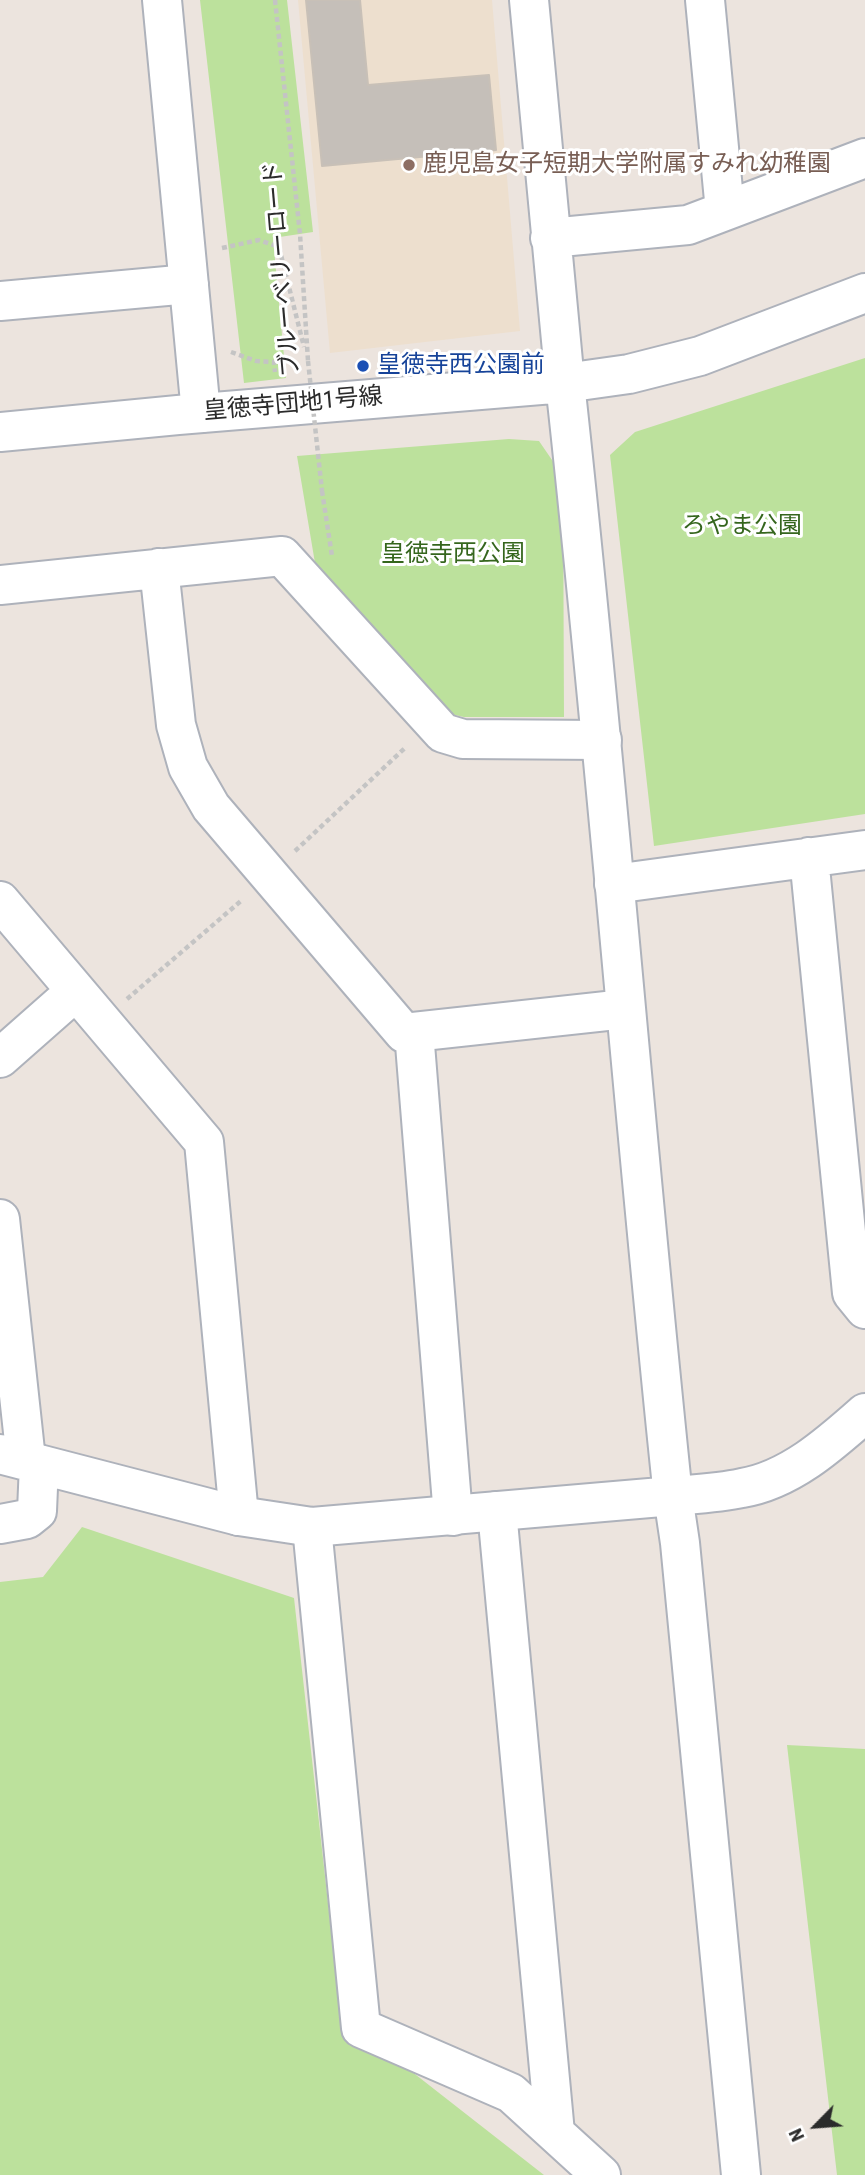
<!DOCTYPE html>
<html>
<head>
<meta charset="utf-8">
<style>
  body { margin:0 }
  #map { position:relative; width:865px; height:2175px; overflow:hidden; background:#ece4de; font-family:"Roboto Condensed",sans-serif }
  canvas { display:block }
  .north { position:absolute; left:781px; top:2091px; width:70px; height:70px; -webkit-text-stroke:5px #fff; paint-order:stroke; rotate:245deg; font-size:19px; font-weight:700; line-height:28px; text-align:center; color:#2b2b2b }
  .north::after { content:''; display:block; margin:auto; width:24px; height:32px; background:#2b2b2b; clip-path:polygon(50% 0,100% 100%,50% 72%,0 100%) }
</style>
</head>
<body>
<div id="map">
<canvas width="865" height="2175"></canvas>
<div class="north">N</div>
</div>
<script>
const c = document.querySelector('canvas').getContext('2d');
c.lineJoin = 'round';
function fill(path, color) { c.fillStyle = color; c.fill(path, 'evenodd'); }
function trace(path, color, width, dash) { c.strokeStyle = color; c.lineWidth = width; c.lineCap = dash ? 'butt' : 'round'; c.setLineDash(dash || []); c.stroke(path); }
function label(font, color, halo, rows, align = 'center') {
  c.font = font + ' "Roboto Condensed","Noto Sans JP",sans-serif'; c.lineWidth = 6; c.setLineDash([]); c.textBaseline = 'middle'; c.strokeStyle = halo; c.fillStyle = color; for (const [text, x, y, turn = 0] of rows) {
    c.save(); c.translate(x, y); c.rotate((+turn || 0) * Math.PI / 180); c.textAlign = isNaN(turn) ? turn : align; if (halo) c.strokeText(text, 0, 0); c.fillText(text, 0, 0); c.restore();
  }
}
fill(new Path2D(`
  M 298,0 L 492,0 L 520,331 L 330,353 Z`), '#eddfce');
fill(new Path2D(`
  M 200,0 L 287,0 L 313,232 L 273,238 L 286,378 L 244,383 Z
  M 865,358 L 865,814 L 654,846 L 610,455 L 635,432 Z
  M 509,439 L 539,441 L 563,476 L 564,717 L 464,717 L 446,713 L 316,569 L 297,456 Z
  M 82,1527 L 294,1598 L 336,1975 L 379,2046 L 544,2175 L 0,2175 L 0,1582 L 43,1577 Z
  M 787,1745 L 865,1749 L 865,2175 L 837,2175 Z`), '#bce19c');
const building = new Path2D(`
  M 306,0 L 360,0 L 368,85 L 489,75 L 496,150 L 322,166 Z`);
fill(building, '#c5bfb9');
trace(building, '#c8c0b7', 2);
const street = new Path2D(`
  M 162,0 L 201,413
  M 529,0 L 565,383
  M 705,0 L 725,211
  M 550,238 L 688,225 L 865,158
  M 0,301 L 189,284
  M 159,568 L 176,725 L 188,767 L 211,807 L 404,1033 L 625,1009
  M 0,585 L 282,556 L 443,733 L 463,739 L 602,740
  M 809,857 L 852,1293 L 865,1309
  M 614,884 L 865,850
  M 0,901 L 204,1142 L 239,1516
  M 414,1032 L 453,1516
  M 0,1058 L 76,991
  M 0,1219 L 26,1460
  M 497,1511 L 555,2133
  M 312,1527 L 361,2028 L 511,2093 L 601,2175
  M 741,2175 L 680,1543 L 673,1496 C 696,1494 719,1493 742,1488 C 790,1480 830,1444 865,1413`);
const secondary = new Path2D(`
  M 0,432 L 178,415 L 565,383 L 629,374 L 700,356 L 865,293
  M 0,1454 L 239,1516 L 312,1527 L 673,1496 C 634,1126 606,754 565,383
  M 0,1524 L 27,1519 L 37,1511 L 39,1464`);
trace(street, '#aeb2bb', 42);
trace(secondary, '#aeb2bb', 42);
trace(new Path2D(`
  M 275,0 L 300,234 L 308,361
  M 222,248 L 259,240 L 279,247 L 304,347
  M 231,352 L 256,361 L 274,362 L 275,372
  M 322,491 L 332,556
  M 295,851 L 406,747
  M 127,999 L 242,900`), '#c4c4c4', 4.5, [5, 3.5]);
trace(street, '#fff', 38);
trace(secondary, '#fff', 38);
trace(new Path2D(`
  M 308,361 L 322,491`), '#c4c4c4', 4.5, [5, 3.5]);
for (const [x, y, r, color] of [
  [409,165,7,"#8d6e63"],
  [363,366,7,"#1a4fb4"]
]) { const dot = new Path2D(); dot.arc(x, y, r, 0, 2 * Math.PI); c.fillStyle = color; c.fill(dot); trace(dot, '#fff', 2.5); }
label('24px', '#785e54', '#fff', [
  ["鹿児島女子短期大学附属すみれ幼稚園",423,165]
], 'left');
label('24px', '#2b2b2b', '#fff', [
  ["ブルーベリーロード",283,269,-95],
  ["皇徳寺団地1号線",293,405,-5]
]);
label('24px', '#164399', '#fff', [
  ["皇徳寺西公園前",377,366]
], 'left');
label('24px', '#35661d', '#fff', [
  ["ろやま公園",742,527],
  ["皇徳寺西公園",453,555]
]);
</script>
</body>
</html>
